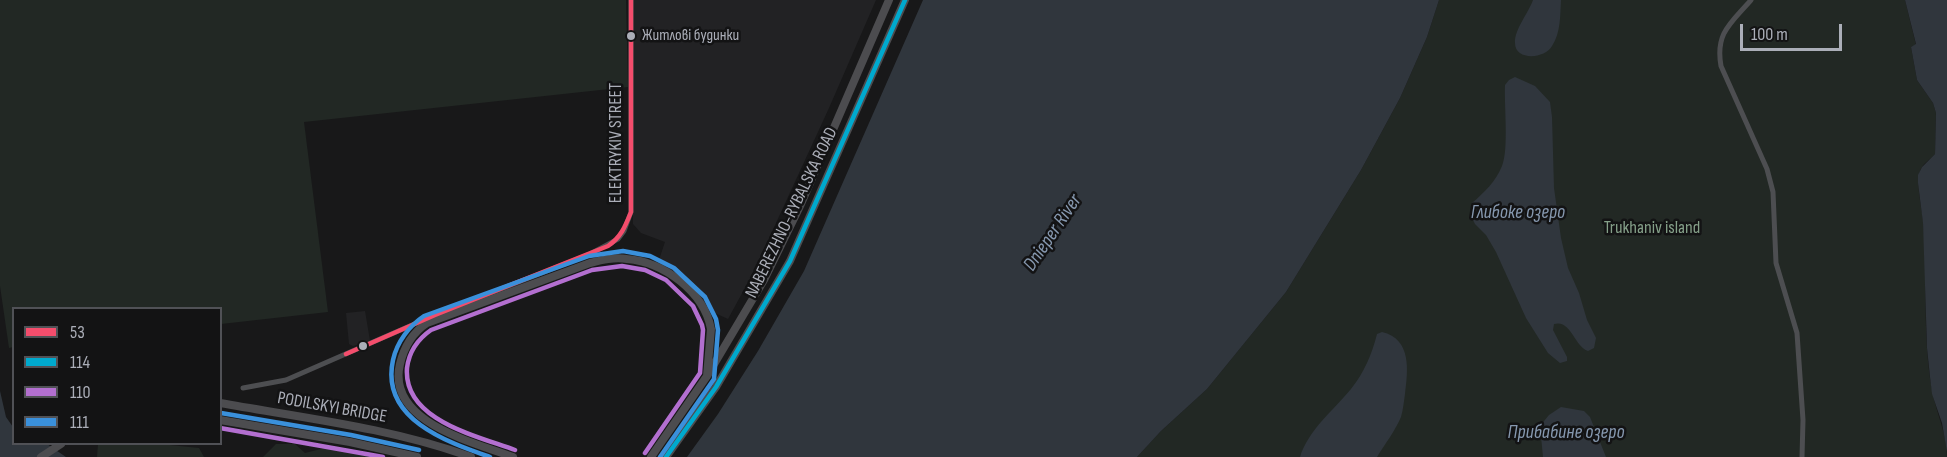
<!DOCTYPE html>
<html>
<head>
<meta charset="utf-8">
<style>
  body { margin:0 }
  #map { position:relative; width:1947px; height:457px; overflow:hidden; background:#181819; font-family:"Sofia Sans Condensed",sans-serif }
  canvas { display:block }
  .legend { position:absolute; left:12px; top:307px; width:210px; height:138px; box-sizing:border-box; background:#131314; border:2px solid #505156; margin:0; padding:8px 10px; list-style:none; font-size:18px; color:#abaeb8 }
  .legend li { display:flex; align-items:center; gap:12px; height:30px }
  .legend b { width:30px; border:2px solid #505156 }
  .scale { position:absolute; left:1740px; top:24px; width:102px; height:27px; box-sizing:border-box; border:3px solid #abaeb8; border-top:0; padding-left:8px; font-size:18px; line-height:21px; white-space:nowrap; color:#abaeb8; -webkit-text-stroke:4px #131314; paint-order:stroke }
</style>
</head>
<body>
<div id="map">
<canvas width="1947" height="457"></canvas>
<ul class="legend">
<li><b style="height:8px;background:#f44d6c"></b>53</li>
<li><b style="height:8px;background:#00a9ce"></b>114</li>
<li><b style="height:8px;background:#b36fd0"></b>110</li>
<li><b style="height:8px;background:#3a90db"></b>111</li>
</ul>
<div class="scale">100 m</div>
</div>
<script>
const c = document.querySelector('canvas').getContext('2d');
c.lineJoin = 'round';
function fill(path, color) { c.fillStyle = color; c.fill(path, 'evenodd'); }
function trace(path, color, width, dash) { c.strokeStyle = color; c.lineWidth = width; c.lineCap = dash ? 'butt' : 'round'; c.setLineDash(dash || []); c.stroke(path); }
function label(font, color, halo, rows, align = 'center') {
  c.font = font + ' "Sofia Sans Condensed",sans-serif'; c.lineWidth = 5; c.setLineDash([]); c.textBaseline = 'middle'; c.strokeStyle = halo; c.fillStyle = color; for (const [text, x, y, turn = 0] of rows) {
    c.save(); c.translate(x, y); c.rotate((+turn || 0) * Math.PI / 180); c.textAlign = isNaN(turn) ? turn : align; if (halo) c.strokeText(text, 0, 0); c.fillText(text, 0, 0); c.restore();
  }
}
fill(new Path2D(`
  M 633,0 L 876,0 L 829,108 L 752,275 L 728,319 L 704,308 L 700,301 L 657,266 L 665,242 L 641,233 L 633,224 Z
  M 365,311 L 370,341 L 353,346 L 349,344 L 346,313 Z`), '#222224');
fill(new Path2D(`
  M 0,0 L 626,0 L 628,87 L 304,122 L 328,312 L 221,324 L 220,308 L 14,308 L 13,347 L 9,348 L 0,286 Z
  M 1439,0 L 1905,0 L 1916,45 L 1911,47 L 1917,80 L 1933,103 L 1936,113 L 1935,154 C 1931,159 1925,162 1922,167 C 1914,178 1922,207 1923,221 C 1928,277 1922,334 1932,390 C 1936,413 1947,433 1947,457 L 1137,457 L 1161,431 L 1207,389 L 1286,292 L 1361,170 L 1400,98 L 1427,37 Z
  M 98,444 L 160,444 L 199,448 L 204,457 L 97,457 Z
  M 276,444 L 295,444 L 305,453 L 329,447 L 381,457 L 263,457 Z`), '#222824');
fill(new Path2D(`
  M 923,0 L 1439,0 L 1427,37 L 1400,98 L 1361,170 L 1286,292 L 1207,389 L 1161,431 L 1137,457 L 687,457 L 718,414 L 758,351 L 804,271 Z
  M 1533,0 L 1561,0 C 1560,16 1561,32 1552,46 C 1545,59 1515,61 1515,43 C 1514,30 1529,12 1533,0 Z
  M 1905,0 L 1947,0 L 1947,452 L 1942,423 L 1932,394 L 1930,377 L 1927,348 L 1923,223 L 1918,183 L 1918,175 L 1922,167 L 1935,154 L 1936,113 L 1933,103 L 1917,80 L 1911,47 L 1916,44 Z
  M 1515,77 L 1535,86 L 1550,102 L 1552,117 L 1554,188 L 1561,238 L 1568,268 L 1579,293 L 1587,320 L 1596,338 L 1594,348 L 1588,351 C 1574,346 1571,319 1554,324 L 1553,330 L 1567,357 L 1567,361 L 1560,363 L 1548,353 L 1526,318 L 1496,252 L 1486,235 L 1475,224 L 1471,216 L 1472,203 C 1484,193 1496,181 1502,166 C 1509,149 1504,106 1505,85 L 1509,80 Z
  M 1382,332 C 1412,339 1408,371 1405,394 C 1404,401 1403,410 1401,417 C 1395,431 1385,444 1377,457 L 1300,457 C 1309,429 1333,411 1351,389 C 1364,373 1372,354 1377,334 Z
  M 0,391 L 6,417 L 13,427 L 14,444 L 47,444 L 66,457 L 0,457 Z
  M 1561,407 L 1584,411 L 1590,417 L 1606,457 L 1543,457 L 1540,426 L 1549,415 Z`), '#30363d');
trace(new Path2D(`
  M 1751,0 C 1731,23 1715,33 1721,66 L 1767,169 L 1773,192 L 1776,263 L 1797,333 L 1803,420 L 1802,457
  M 243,388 L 286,380 L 435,315 L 590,254 L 618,239 L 624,231 L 631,212 L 631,0`), '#4d4e51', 5);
trace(new Path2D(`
  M 220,403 C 304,418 391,428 471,457
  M 220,420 L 350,442 L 417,457
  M 41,457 L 61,444
  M 513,457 C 473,442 386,422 400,364 C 404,347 412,333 427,323 L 590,263 C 602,260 614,257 627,259 C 664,262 704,292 711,329 L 707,376
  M 651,457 L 707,376 L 764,280 L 801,204 L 889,0
  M 666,457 L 716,387 L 790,261 L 905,0`), '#4c4c4f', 8);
trace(new Path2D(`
  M 346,354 L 435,315 L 608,246 C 621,237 625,227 631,212 L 631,0`), '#f44d6c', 4.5);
trace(new Path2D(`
  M 666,457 L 716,387 L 790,261 L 905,0`), '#00a9ce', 4.5);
trace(new Path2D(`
  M 220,428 L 383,457
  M 515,450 C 477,436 403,420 407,368 C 409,352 418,339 431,330 L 592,270 L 622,266 L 645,270 L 666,280 L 693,306 L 702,325 L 703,330 L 700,373 L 645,453`), '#b36fd0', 4.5);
trace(new Path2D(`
  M 221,413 L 351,435 L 419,450
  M 490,457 C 447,442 380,419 393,360 C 397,342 409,326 424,316 L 589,256 L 623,251 L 650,256 L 674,268 L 705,297 L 716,319 L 718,330 L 714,379 L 660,457`), '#3a90db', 4.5);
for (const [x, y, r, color] of [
  [631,36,5,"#abaeb8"],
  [363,346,5,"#abaeb8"]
]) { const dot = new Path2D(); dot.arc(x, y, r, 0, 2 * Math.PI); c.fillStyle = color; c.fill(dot); trace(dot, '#131314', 2); }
label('16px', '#abaeb8', '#131314', [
  ["Житлові будинки",642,36]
], 'left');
label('18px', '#abaeb8', '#131314', [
  ["ELEKTRYKIV STREET",616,143,-90],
  ["NABEREZHNO-RYBALSKA ROAD",792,213,-64],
  ["PODILSKYI BRIDGE",332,408,10]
]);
label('18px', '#85a089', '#131314', [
  ["Trukhaniv island",1652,228]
]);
label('italic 20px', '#8698af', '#131314', [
  ["Глибоке озеро",1518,213],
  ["Dnieper River",1053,233,-56],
  ["Прибабине озеро",1566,433]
]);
</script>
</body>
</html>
